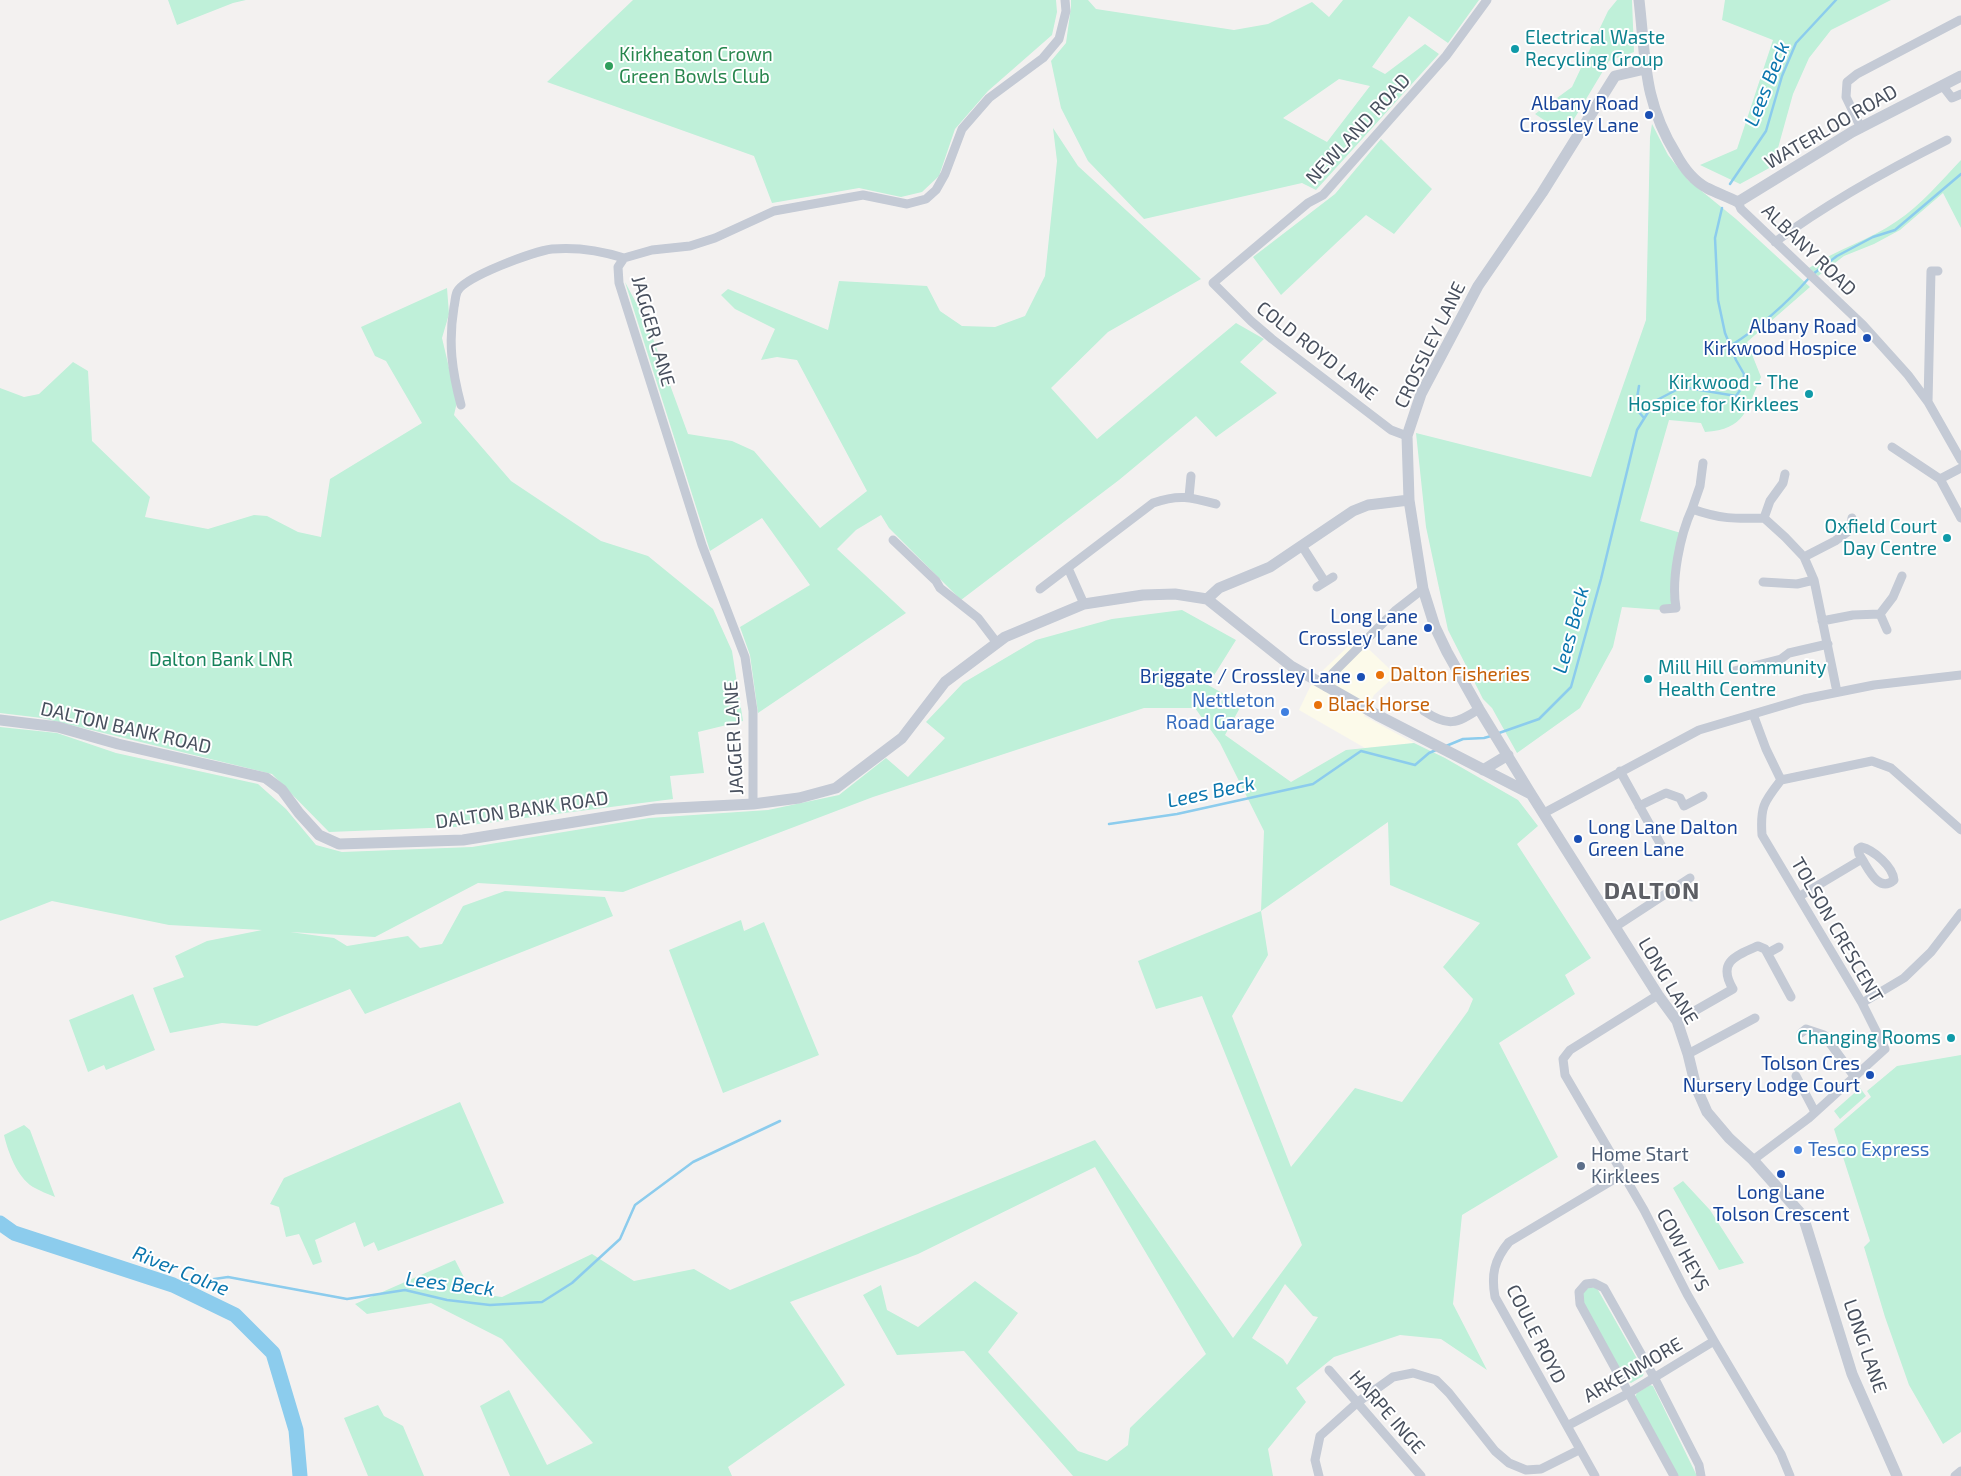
<!DOCTYPE html>
<html>
<head>
<meta charset="utf-8">
<style>
  body { margin:0 }
  canvas { display:block; background:#f3f1f0 }
</style>
</head>
<body>
<canvas width="1961" height="1476"></canvas>
<script>
const c = document.querySelector('canvas').getContext('2d');
c.lineJoin = 'round';
function fill(path, color) { c.fillStyle = color; c.fill(path, 'evenodd'); }
function trace(path, color, width, dash) { c.strokeStyle = color; c.lineWidth = width; c.lineCap = dash ? 'butt' : 'round'; c.setLineDash(dash || []); c.stroke(path); }
function label(font, color, halo, rows, align = 'center') {
  c.font = font + ' "Exo 2",sans-serif'; c.lineWidth = 4; c.setLineDash([]); c.textBaseline = 'middle'; c.strokeStyle = halo; c.fillStyle = color; for (const [text, x, y, turn = 0] of rows) {
    c.save(); c.translate(x, y); c.rotate((+turn || 0) * Math.PI / 180); c.textAlign = isNaN(turn) ? turn : align; if (halo) c.strokeText(text, 0, 0); c.fillText(text, 0, 0); c.restore();
  }
}
fill(new Path2D(`
  M 1357,638 L 1396,675 L 1374,695 L 1364,716 L 1414,743 L 1365,748 L 1299,710 L 1310,687 L 1319,674 Z`), '#fcfaea');
fill(new Path2D(`
  M 168,0 L 246,0 L 233,3 L 177,25 Z
  M 633,0 L 1056,0 L 1057,12 L 1052,35 L 988,91 L 955,129 L 939,176 L 922,192 L 901,197 L 859,188 L 772,203 L 754,156 L 547,82 Z
  M 1071,0 L 1088,0 L 1096,9 L 1234,30 L 1268,24 L 1312,2 L 1329,17 L 1343,0 L 1479,0 L 1448,43 L 1409,16 L 1372,67 L 1385,74 L 1425,44 L 1439,54 L 1316,190 L 1302,183 L 1144,219 L 1088,161 L 1061,108 L 1051,61 L 1066,43 L 1071,7 ZM 1339,79 L 1370,86 L 1327,142 L 1283,118 Z
  M 1617,0 L 1632,0 L 1634,52 L 1609,61 L 1565,134 L 1535,114 L 1572,87 L 1608,11 Z
  M 1725,0 L 1891,0 L 1831,30 L 1809,58 L 1793,94 L 1773,166 L 1740,184 L 1700,165 L 1737,149 L 1773,40 L 1722,20 Z
  M 1652,124 L 1668,155 L 1688,180 L 1736,219 L 1810,287 L 1747,342 L 1761,377 C 1746,410 1746,429 1705,432 L 1701,423 L 1669,420 L 1640,521 L 1681,533 L 1674,607 L 1662,610 L 1622,607 L 1613,647 L 1580,708 L 1517,753 L 1492,708 L 1483,699 L 1448,630 L 1426,527 L 1416,433 L 1591,477 L 1646,320 L 1650,137 Z
  M 1053,128 L 1078,166 L 1201,279 L 1108,332 L 1051,388 L 1097,439 L 1236,323 L 1264,339 L 1240,362 L 1277,393 L 1216,437 L 1196,416 L 1119,480 L 961,600 L 889,528 L 881,515 L 856,530 L 837,549 L 906,613 L 758,713 L 750,655 L 740,627 L 810,585 L 762,518 L 710,551 L 625,282 L 648,325 L 688,434 L 732,441 L 754,451 L 820,528 L 867,491 L 797,360 L 777,357 L 761,360 L 775,329 L 735,309 L 721,295 L 728,289 L 828,330 L 839,281 L 927,286 L 940,311 L 962,326 L 995,327 L 1025,316 L 1045,276 L 1057,161 Z
  M 1381,139 L 1432,189 L 1394,234 L 1366,215 L 1281,295 L 1253,257 L 1335,194 Z
  M 1961,160 L 1961,228 L 1943,193 L 1900,230 L 1874,244 L 1844,256 L 1818,276 L 1809,268 C 1837,249 1870,240 1897,221 C 1921,205 1941,181 1961,160 Z
  M 447,288 L 449,314 L 442,338 L 457,402 L 454,415 L 511,481 L 601,541 L 648,556 L 713,609 L 732,651 L 743,721 L 698,732 L 704,773 L 670,776 L 673,799 L 455,827 L 329,832 L 272,774 L 42,718 L 0,713 L 0,388 L 24,397 L 39,394 L 73,362 L 88,371 L 92,441 L 150,497 L 145,517 L 208,529 L 254,515 L 267,516 L 298,532 L 321,537 L 330,479 L 422,423 L 386,361 L 375,356 L 361,327 Z
  M 1182,610 L 1236,640 L 1208,685 L 1242,704 L 1225,735 L 1291,782 L 1346,750 L 1414,743 L 1445,758 L 1518,800 L 1538,826 L 1517,844 L 1591,958 L 1565,975 L 1575,994 L 1499,1043 L 1558,1157 L 1462,1215 L 1453,1304 L 1487,1370 L 1441,1339 L 1400,1335 L 1334,1357 L 1296,1388 L 1306,1402 L 1268,1449 L 1273,1476 L 1073,1476 L 964,1351 L 897,1355 L 863,1295 L 881,1285 L 887,1310 L 918,1327 L 975,1281 L 1018,1313 L 988,1352 L 1078,1451 L 1107,1461 L 1128,1445 L 1130,1428 L 1206,1354 L 1095,1167 L 918,1254 L 790,1302 L 845,1385 L 728,1467 L 732,1476 L 510,1476 L 480,1406 L 509,1390 L 547,1465 L 593,1443 L 502,1339 L 431,1303 L 367,1314 L 355,1304 L 455,1260 L 472,1293 L 502,1297 L 592,1254 L 634,1281 L 694,1269 L 730,1290 L 1095,1140 L 1233,1338 L 1302,1245 L 1202,996 L 1156,1009 L 1138,961 L 1261,911 L 1264,831 L 1220,743 L 1195,708 L 1144,708 L 873,797 L 623,892 L 478,883 L 375,937 L 290,932 L 334,938 L 347,946 L 408,936 L 420,948 L 442,944 L 463,906 L 505,891 L 605,897 L 613,916 L 365,1014 L 350,989 L 257,1026 L 222,1023 L 170,1033 L 153,988 L 184,977 L 175,956 L 207,941 L 262,930 L 169,925 L 52,901 L 0,921 L 0,727 L 57,733 L 116,753 L 258,784 L 286,809 L 316,845 L 342,852 L 472,847 L 649,818 L 768,810 L 839,795 L 886,758 L 908,777 L 945,738 L 926,722 L 963,683 L 1036,640 L 1112,619 ZM 1388,822 L 1390,885 L 1480,923 L 1443,967 L 1473,999 L 1468,1011 L 1402,1102 L 1355,1088 L 1291,1167 L 1232,1016 L 1268,955 L 1261,911 ZM 1285,1284 L 1313,1316 L 1318,1317 L 1287,1365 L 1283,1359 L 1252,1338 Z
  M 741,920 L 744,931 L 764,922 L 819,1055 L 723,1093 L 669,950 Z
  M 133,994 L 155,1050 L 106,1070 L 104,1065 L 88,1072 L 69,1020 Z
  M 1961,1055 L 1961,1432 L 1943,1444 L 1909,1385 L 1885,1317 L 1864,1247 L 1870,1241 L 1834,1129 L 1871,1097 L 1867,1091 L 1897,1066 Z
  M 1860,1088 L 1866,1096 L 1840,1119 L 1834,1111 Z
  M 460,1102 L 504,1203 L 378,1251 L 374,1242 L 364,1247 L 355,1222 L 315,1240 L 322,1262 L 313,1265 L 299,1234 L 286,1237 L 279,1207 L 270,1204 L 284,1178 Z
  M 24,1125 L 30,1130 L 55,1197 C 48,1194 40,1191 33,1187 C 17,1177 8,1152 4,1135 Z
  M 1683,1181 L 1710,1210 L 1744,1263 L 1719,1270 L 1673,1188 Z
  M 1587,1286 L 1595,1288 L 1598,1290 L 1644,1371 L 1643,1376 L 1631,1383 L 1626,1381 L 1582,1300 L 1581,1297 Z
  M 1650,1385 L 1653,1386 L 1697,1476 L 1678,1476 L 1635,1397 L 1637,1393 Z
  M 378,1405 L 384,1416 L 403,1426 L 424,1476 L 368,1476 L 344,1418 Z`), '#bff0d9');
trace(new Path2D(`
  M 1730,184 L 1766,131 L 1782,76 L 1796,43 L 1836,0
  M 1813,274 L 1837,256 L 1873,237 L 1895,230 L 1961,174
  M 1730,346 C 1758,329 1788,302 1809,278
  M 1639,386 L 1637,398 L 1638,411 L 1644,418
  M 1499,733 L 1539,719 L 1571,687 L 1601,579 L 1637,430 L 1655,401 L 1682,387 L 1736,396 L 1743,386 L 1744,374 L 1736,360 L 1725,333 L 1718,300 L 1715,238 L 1722,208
  M 1446,746 L 1463,739 L 1484,738 L 1491,736
  M 1109,824 L 1177,814 L 1313,784 L 1361,751 L 1415,765 L 1429,753 L 1436,750
  M 173,1285 L 228,1277 L 347,1299 L 405,1290 L 447,1300 L 490,1305 L 542,1302 L 572,1283 L 620,1239 L 635,1205 L 693,1162 L 780,1121`), '#8ccced', 2.5);
trace(new Path2D(`
  M 0,1223 L 14,1233 L 173,1285 L 235,1315 L 273,1353 L 296,1430 L 300,1476`), '#8ccced', 15);
trace(new Path2D(`
  M 1942,85 L 1952,98 L 1961,94
  M 1861,128 L 1846,97 L 1847,82 L 1857,74 L 1960,20
  M 1738,202 L 1741,209 L 1863,325 L 1908,375 L 1928,402 L 1961,460
  M 1775,242 C 1829,202 1887,170 1947,140
  M 1928,402 L 1931,271 L 1938,271
  M 461,405 C 452,371 448,343 454,307 C 455,303 455,297 457,292 C 463,277 535,251 552,249 C 575,247 602,251 624,258
  M 1407,436 L 1391,430 L 1272,339 L 1251,321 L 1213,283 L 1308,203 L 1323,195 L 1446,56 L 1487,0
  M 1892,447 L 1940,479 L 1961,518
  M 1940,479 L 1961,468
  M 1189,497 L 1191,476
  M 1692,509 L 1700,486 L 1703,463
  M 1764,518 L 1770,501 L 1783,483 L 1785,474
  M 893,540 L 936,581 L 940,588 L 978,618 L 997,643
  M 1302,546 L 1325,582
  M 1804,557 L 1835,541 L 1850,530 L 1852,518
  M 1068,568 L 1084,604
  M 1763,582 L 1797,584 L 1814,580
  M 1317,587 L 1333,577
  M 1040,589 L 1153,503 C 1179,494 1190,497 1216,504
  M 1664,609 L 1676,608 C 1671,580 1680,535 1692,509 C 1720,519 1735,519 1764,518 L 1785,537 L 1804,557 L 1814,580 L 1837,692
  M 1822,621 L 1853,615 L 1880,614
  M 1887,630 L 1880,614 L 1893,597 L 1902,576
  M 1734,671 L 1781,659 L 1789,653 L 1828,644
  M 1326,687 L 1333,673 L 1396,610 L 1423,589
  M 1424,711 C 1448,727 1456,724 1479,709
  M 1753,714 L 1766,749 L 1781,780
  M 1620,771 L 1661,845
  M 753,804 L 753,711 L 745,657 L 702,545 L 619,283 L 618,267 L 624,258 L 652,250 L 690,246 L 715,238 L 774,211 L 863,195 L 907,204 L 926,199 L 936,190 L 945,174 L 962,129 L 989,98 L 1043,58 L 1059,39 L 1066,11 L 1065,0
  M 1639,806 L 1666,793 L 1680,798 L 1684,806 L 1703,796
  M 1544,813 L 1699,730 L 1804,699 L 1874,685 L 1961,675
  M 1683,883 L 1692,897
  M 1800,896 L 1862,859 L 1859,854 L 1858,849 L 1861,847 C 1874,850 1893,867 1894,880 C 1879,893 1869,870 1862,859
  M 1615,927 L 1690,878
  M 1768,953 L 1779,947
  M 1658,995 L 1570,1050 L 1563,1059 L 1565,1075 L 1644,1210 L 1687,1294 L 1714,1341 L 1781,1454 L 1790,1476
  M 1862,1003 L 1904,978 L 1931,952 L 1961,913
  M 1677,1021 L 1733,989 C 1717,962 1735,956 1758,946 L 1765,949 L 1791,997
  M 1801,1033 L 1806,1029 L 1824,1035 L 1854,1076
  M 1688,1054 L 1755,1018
  M 1796,1076 L 1815,1112
  M 1753,1160 L 1809,1118 L 1885,1049 L 1862,1003 L 1762,835 C 1760,806 1764,802 1781,780 L 1872,761 L 1891,768 L 1961,830
  M 1329,1370 L 1421,1476
  M 1567,1426 L 1629,1393 L 1714,1341
  M 1319,1476 L 1315,1460 L 1320,1436 L 1358,1402 L 1393,1377 L 1413,1373 L 1436,1380 L 1449,1393 L 1495,1451 L 1509,1463 L 1526,1470 L 1541,1469 L 1579,1450
  M 1595,1476 L 1495,1297 C 1491,1275 1494,1260 1509,1242 L 1623,1174
  M 1674,1476 L 1580,1304 L 1579,1292 L 1586,1284 L 1594,1283 L 1604,1288 L 1654,1377 L 1699,1465 L 1701,1476
  M 1955,1476 L 1961,1471`), '#c4cad5', 9);
trace(new Path2D(`
  M 1639,0 C 1646,60 1643,101 1676,154 C 1683,167 1694,181 1707,188 C 1717,193 1728,197 1738,202 L 1852,132 L 1961,76
  M 1645,69 L 1615,76 L 1542,193 L 1478,286 L 1421,394 L 1407,436 L 1409,500 L 1423,589 L 1435,627 L 1447,652 L 1479,709 L 1531,794 L 1658,995 L 1677,1021 L 1688,1054 L 1696,1087 L 1707,1112 L 1729,1138 L 1753,1160 L 1803,1216 L 1852,1374 L 1897,1476
  M 1207,599 L 1219,588 L 1270,567 L 1353,511 L 1368,505 L 1409,500
  M 0,720 L 58,727 L 118,744 L 266,778 L 282,790 L 299,813 L 319,835 L 339,844 L 463,840 L 655,809 L 753,804 L 799,798 L 836,788 L 902,738 L 945,682 L 1005,637 L 1084,604 L 1143,595 L 1175,594 L 1207,599 L 1291,666 L 1377,715 L 1531,794
  M 1483,770 L 1508,755`), '#c4cad5', 11);
for (const [x, y, r, color] of [
  [1515,49,5,"#0f9aa8"],
  [609,66,5,"#2e9e5b"],
  [1649,115,5,"#1a4fb4"],
  [1867,338,5,"#1a4fb4"],
  [1809,394,5,"#0f9aa8"],
  [1947,538,5,"#0f9aa8"],
  [1428,628,5,"#1a4fb4"],
  [1380,675,5,"#e8710a"],
  [1361,677,5,"#1a4fb4"],
  [1648,679,5,"#0f9aa8"],
  [1318,705,5,"#e8710a"],
  [1285,712,5,"#3f7fe0"],
  [1578,839,5,"#1a4fb4"],
  [1951,1038,5,"#0f9aa8"],
  [1870,1075,5,"#1a4fb4"],
  [1798,1150,5,"#3f7fe0"],
  [1581,1166,5,"#5c6f8a"],
  [1781,1174,5,"#1a4fb4"]
]) { const dot = new Path2D(); dot.arc(x, y, r, 0, 2 * Math.PI); c.fillStyle = color; c.fill(dot); trace(dot, '#fff', 2); }
label('19px', '#0d838f', '#fff', [
  ["Electrical Waste",1525,38,"left"],
  ["Recycling Group",1525,60,"left"],
  ["Kirkwood - The",1799,383],
  ["Hospice for Kirklees",1799,405],
  ["Oxfield Court",1937,527],
  ["Day Centre",1937,549],
  ["Mill Hill Community",1658,668,"left"],
  ["Health Centre",1658,690,"left"],
  ["Changing Rooms",1941,1038]
], 'right');
label('19px', '#27864d', '#fff', [
  ["Kirkheaton Crown",619,55],
  ["Green Bowls Club",619,77]
], 'left');
label('19px', '#164399', '#fff', [
  ["Albany Road",1639,104],
  ["Crossley Lane",1639,126],
  ["Albany Road",1857,327],
  ["Kirkwood Hospice",1857,349],
  ["Long Lane",1418,617],
  ["Crossley Lane",1418,639],
  ["Briggate / Crossley Lane",1351,677],
  ["Long Lane Dalton",1588,828,"left"],
  ["Green Lane",1588,850,"left"],
  ["Tolson Cres",1860,1064],
  ["Nursery Lodge Court",1860,1086],
  ["Long Lane",1781,1193,"center"],
  ["Tolson Crescent",1781,1215,"center"]
], 'right');
label('19px', '#48505e', '#fff', [
  ["WATERLOO ROAD",1831,127,-30],
  ["NEWLAND ROAD",1358,129,-47],
  ["ALBANY ROAD",1809,250,44],
  ["JAGGER LANE",653,331,74],
  ["CROSSLEY LANE",1430,345,-64],
  ["COLD ROYD LANE",1317,351,38],
  ["DALTON BANK ROAD",126,728,13],
  ["JAGGER LANE",734,738,-93],
  ["DALTON BANK ROAD",522,810,-8],
  ["TOLSON CRESCENT",1837,930,60],
  ["LONG LANE",1668,981,59],
  ["COW HEYS",1683,1250,62],
  ["COULE ROYD",1536,1334,63],
  ["LONG LANE",1865,1346,71],
  ["ARKENMORE",1633,1370,-30],
  ["HARPE INGE",1387,1412,49]
]);
label('19px', '#16825b', '#fff', [
  ["Dalton Bank LNR",221,660]
]);
label('19px', '#c56008', '#fff', [
  ["Dalton Fisheries",1390,675],
  ["Black Horse",1328,705]
], 'left');
label('19px', '#366cbe', '#fff', [
  ["Nettleton",1275,701],
  ["Road Garage",1275,723],
  ["Tesco Express",1808,1150,"left"]
], 'right');
label('19px', '#4e5e75', '#fff', [
  ["Home Start",1591,1155],
  ["Kirklees",1591,1177]
], 'left');
label('italic 20px', '#0b76ae', '#fff', [
  ["Lees Beck",1767,84,-68],
  ["Lees Beck",1571,630,-75],
  ["Lees Beck",1211,792,-12],
  ["River Colne",181,1271,22],
  ["Lees Beck",450,1284,7]
]);
c.letterSpacing = '1px';
label('bold 24px', '#5d5f65', '#fff', [
  ["DALTON",1652,891]
]);
c.letterSpacing = '0px';
</script>
</body>
</html>
